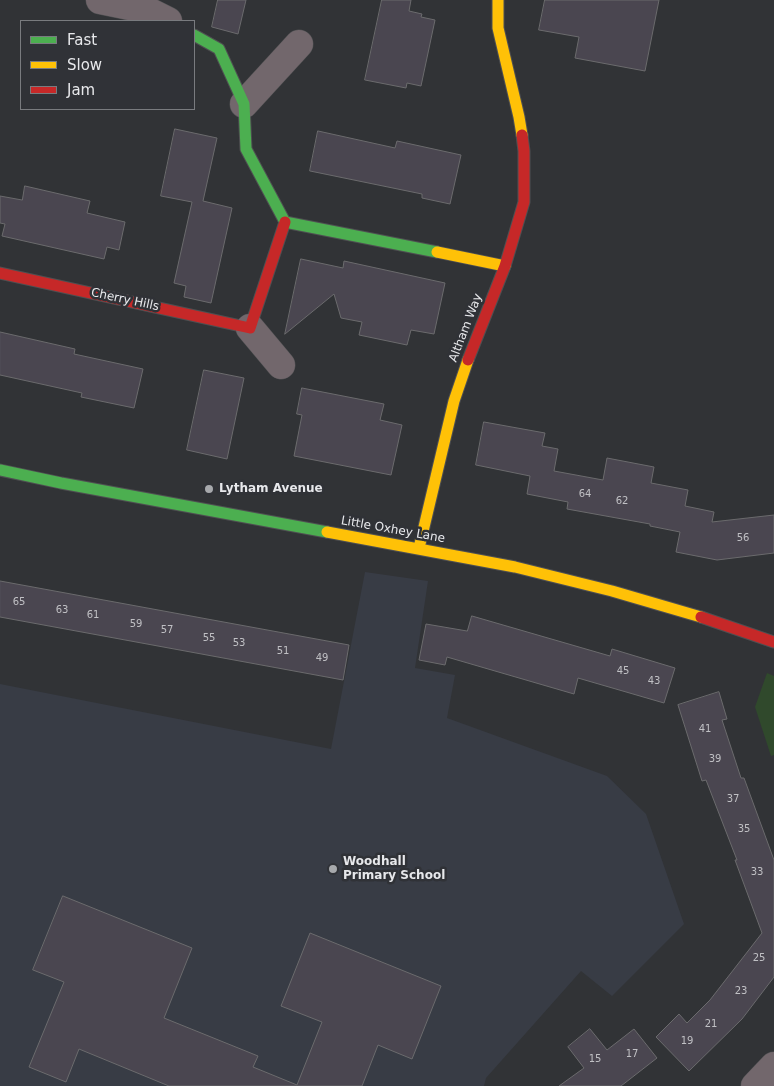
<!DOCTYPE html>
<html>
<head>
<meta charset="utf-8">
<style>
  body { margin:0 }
  #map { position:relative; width:774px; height:1086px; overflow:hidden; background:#313336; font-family:"DejaVu Sans",sans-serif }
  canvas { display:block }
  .legend { position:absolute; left:20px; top:20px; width:175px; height:90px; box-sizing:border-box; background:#303237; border:1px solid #797b7f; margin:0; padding:6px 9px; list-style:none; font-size:15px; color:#e7e8eb }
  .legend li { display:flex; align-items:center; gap:10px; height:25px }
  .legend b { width:25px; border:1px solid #797b7f }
</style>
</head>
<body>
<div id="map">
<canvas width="774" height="1086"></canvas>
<ul class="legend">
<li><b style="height:6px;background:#4caf50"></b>Fast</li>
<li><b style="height:6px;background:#ffc107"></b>Slow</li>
<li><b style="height:6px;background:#c62828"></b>Jam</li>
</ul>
</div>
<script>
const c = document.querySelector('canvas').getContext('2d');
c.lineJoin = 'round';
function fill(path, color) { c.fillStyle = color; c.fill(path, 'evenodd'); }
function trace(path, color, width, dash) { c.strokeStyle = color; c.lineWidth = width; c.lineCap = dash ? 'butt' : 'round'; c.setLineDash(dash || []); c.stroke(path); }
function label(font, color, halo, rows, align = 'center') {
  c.font = font + ' "DejaVu Sans",sans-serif'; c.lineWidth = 5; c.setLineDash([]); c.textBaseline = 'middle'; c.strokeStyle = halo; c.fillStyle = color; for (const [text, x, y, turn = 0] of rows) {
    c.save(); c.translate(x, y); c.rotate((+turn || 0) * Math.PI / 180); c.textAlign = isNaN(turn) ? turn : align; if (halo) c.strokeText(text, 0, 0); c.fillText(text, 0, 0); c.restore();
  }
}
fill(new Path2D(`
  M 365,572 L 428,581 L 415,668 L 455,675 L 447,718 L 607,776 L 646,814 L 684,924 L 612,996 L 581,971 L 486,1078 L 484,1086 L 0,1086 L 0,684 L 331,749 Z`), '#383c45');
fill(new Path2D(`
  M 767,673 L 774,676 L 774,755 L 771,756 L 755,707 Z`), '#30492c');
const building = new Path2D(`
  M 218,0 L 246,0 L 238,34 L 212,27 Z
  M 382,0 L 411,0 L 409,11 L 422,14 L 421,17 L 435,20 L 421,86 L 407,83 L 406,88 L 365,80 Z
  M 545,0 L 659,0 L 645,71 L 575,58 L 579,37 L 539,30 Z
  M 175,129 L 217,138 L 203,201 L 232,208 L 211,303 L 184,297 L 186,286 L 174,283 L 192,202 L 161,196 Z
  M 318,131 L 395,148 L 397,141 L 461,155 L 450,204 L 422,198 L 422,194 L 310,171 Z
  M 25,186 L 90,201 L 87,213 L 125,222 L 119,250 L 107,247 L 104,259 L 2,236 L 5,224 L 0,223 L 0,196 L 22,200 Z
  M 301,259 L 343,268 L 344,261 L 445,283 L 434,334 L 411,330 L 407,345 L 359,335 L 362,322 L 341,318 L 334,294 L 285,334 Z
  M 0,332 L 75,349 L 74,354 L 143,369 L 134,408 L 81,397 L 82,393 L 0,375 Z
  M 204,370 L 244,378 L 227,459 L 187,450 Z
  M 302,388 L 384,404 L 380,420 L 402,425 L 391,475 L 294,456 L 302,415 L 297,414 Z
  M 484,422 L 545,433 L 542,446 L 558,449 L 554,471 L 603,480 L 607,458 L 654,467 L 651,483 L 688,490 L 685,506 L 714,512 L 712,522 L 774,515 L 774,553 L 717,560 L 676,552 L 680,532 L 650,526 L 650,524 L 567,509 L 568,502 L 527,494 L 530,476 L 476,465 Z
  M 0,581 L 349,645 L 343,680 L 0,617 Z
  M 472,616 L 610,656 L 612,649 L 675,668 L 664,703 L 578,678 L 574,694 L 447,657 L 445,665 L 419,660 L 426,624 L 467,631 Z
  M 719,692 L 727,719 L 722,720 L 741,778 L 744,778 L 774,860 L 774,977 L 742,1019 L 689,1071 L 656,1037 L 679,1014 L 687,1023 L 710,1000 L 762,933 L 735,860 L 737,860 L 706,780 L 702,781 L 678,705 Z
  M 63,896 L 192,948 L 164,1018 L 258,1056 L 253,1067 L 297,1085 L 322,1022 L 281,1006 L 310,933 L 441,986 L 412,1059 L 378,1045 L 362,1086 L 169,1086 L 79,1049 L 66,1082 L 29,1067 L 64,982 L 33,970 Z
  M 590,1029 L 607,1050 L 634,1029 L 657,1058 L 621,1086 L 559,1086 L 584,1068 L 568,1047 Z`);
fill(building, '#4a4650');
trace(building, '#6b6b6d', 1);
const street = new Path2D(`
  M 100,0 L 144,9 L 168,21
  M 244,104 L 299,44
  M 250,328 L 281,365
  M 755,1086 L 774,1066`);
const fast = new Path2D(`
  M 194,35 L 219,49 L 244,104 L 246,149 L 285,222 L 437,252
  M 0,470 L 61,483 L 327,532`);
const slow = new Path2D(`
  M 498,0 L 498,28 L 519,117 L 522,135
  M 437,252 L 505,266
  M 327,532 L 515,567 L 612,591 L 701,617
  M 419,548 L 454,401 L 468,360`);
const jam = new Path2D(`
  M 0,273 L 250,328 L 285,222
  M 468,360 L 505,266 L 524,202 L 524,151 L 522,135
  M 701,617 L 774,642`);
trace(street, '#4f5052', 29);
trace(fast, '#4f5052', 13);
trace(slow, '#4f5052', 13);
trace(jam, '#4f5052', 13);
trace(street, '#72676c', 28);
trace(fast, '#4caf50', 11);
trace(slow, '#ffc107', 11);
trace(jam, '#c62828', 11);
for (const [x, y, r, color] of [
  [209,489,5,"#a7a9ac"],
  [333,869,5,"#a7a9ac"]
]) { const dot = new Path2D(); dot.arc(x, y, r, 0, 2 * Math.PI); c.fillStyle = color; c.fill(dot); trace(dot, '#303237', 2); }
label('10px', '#c0c0c4', null, [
  ["64",585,494],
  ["62",622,501],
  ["56",743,538],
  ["65",19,602],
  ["63",62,610],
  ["61",93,615],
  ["59",136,624],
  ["57",167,630],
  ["55",209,638],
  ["53",239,643],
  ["51",283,651],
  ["49",322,658],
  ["45",623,671],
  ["43",654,681],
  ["41",705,729],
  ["39",715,759],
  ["37",733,799],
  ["35",744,829],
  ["33",757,872],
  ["25",759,958],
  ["23",741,991],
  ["21",711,1024],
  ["19",687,1041],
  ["17",632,1054],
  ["15",595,1059]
]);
label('12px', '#e7e8eb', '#303237', [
  ["Cherry Hills",125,300,12],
  ["Altham Way",466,328,-69],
  ["Little Oxhey Lane",393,530,10]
]);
label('bold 12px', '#e7e8eb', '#303237', [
  ["Lytham Avenue",219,489],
  ["Woodhall",343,862],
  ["Primary School",343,876]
], 'left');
</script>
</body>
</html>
